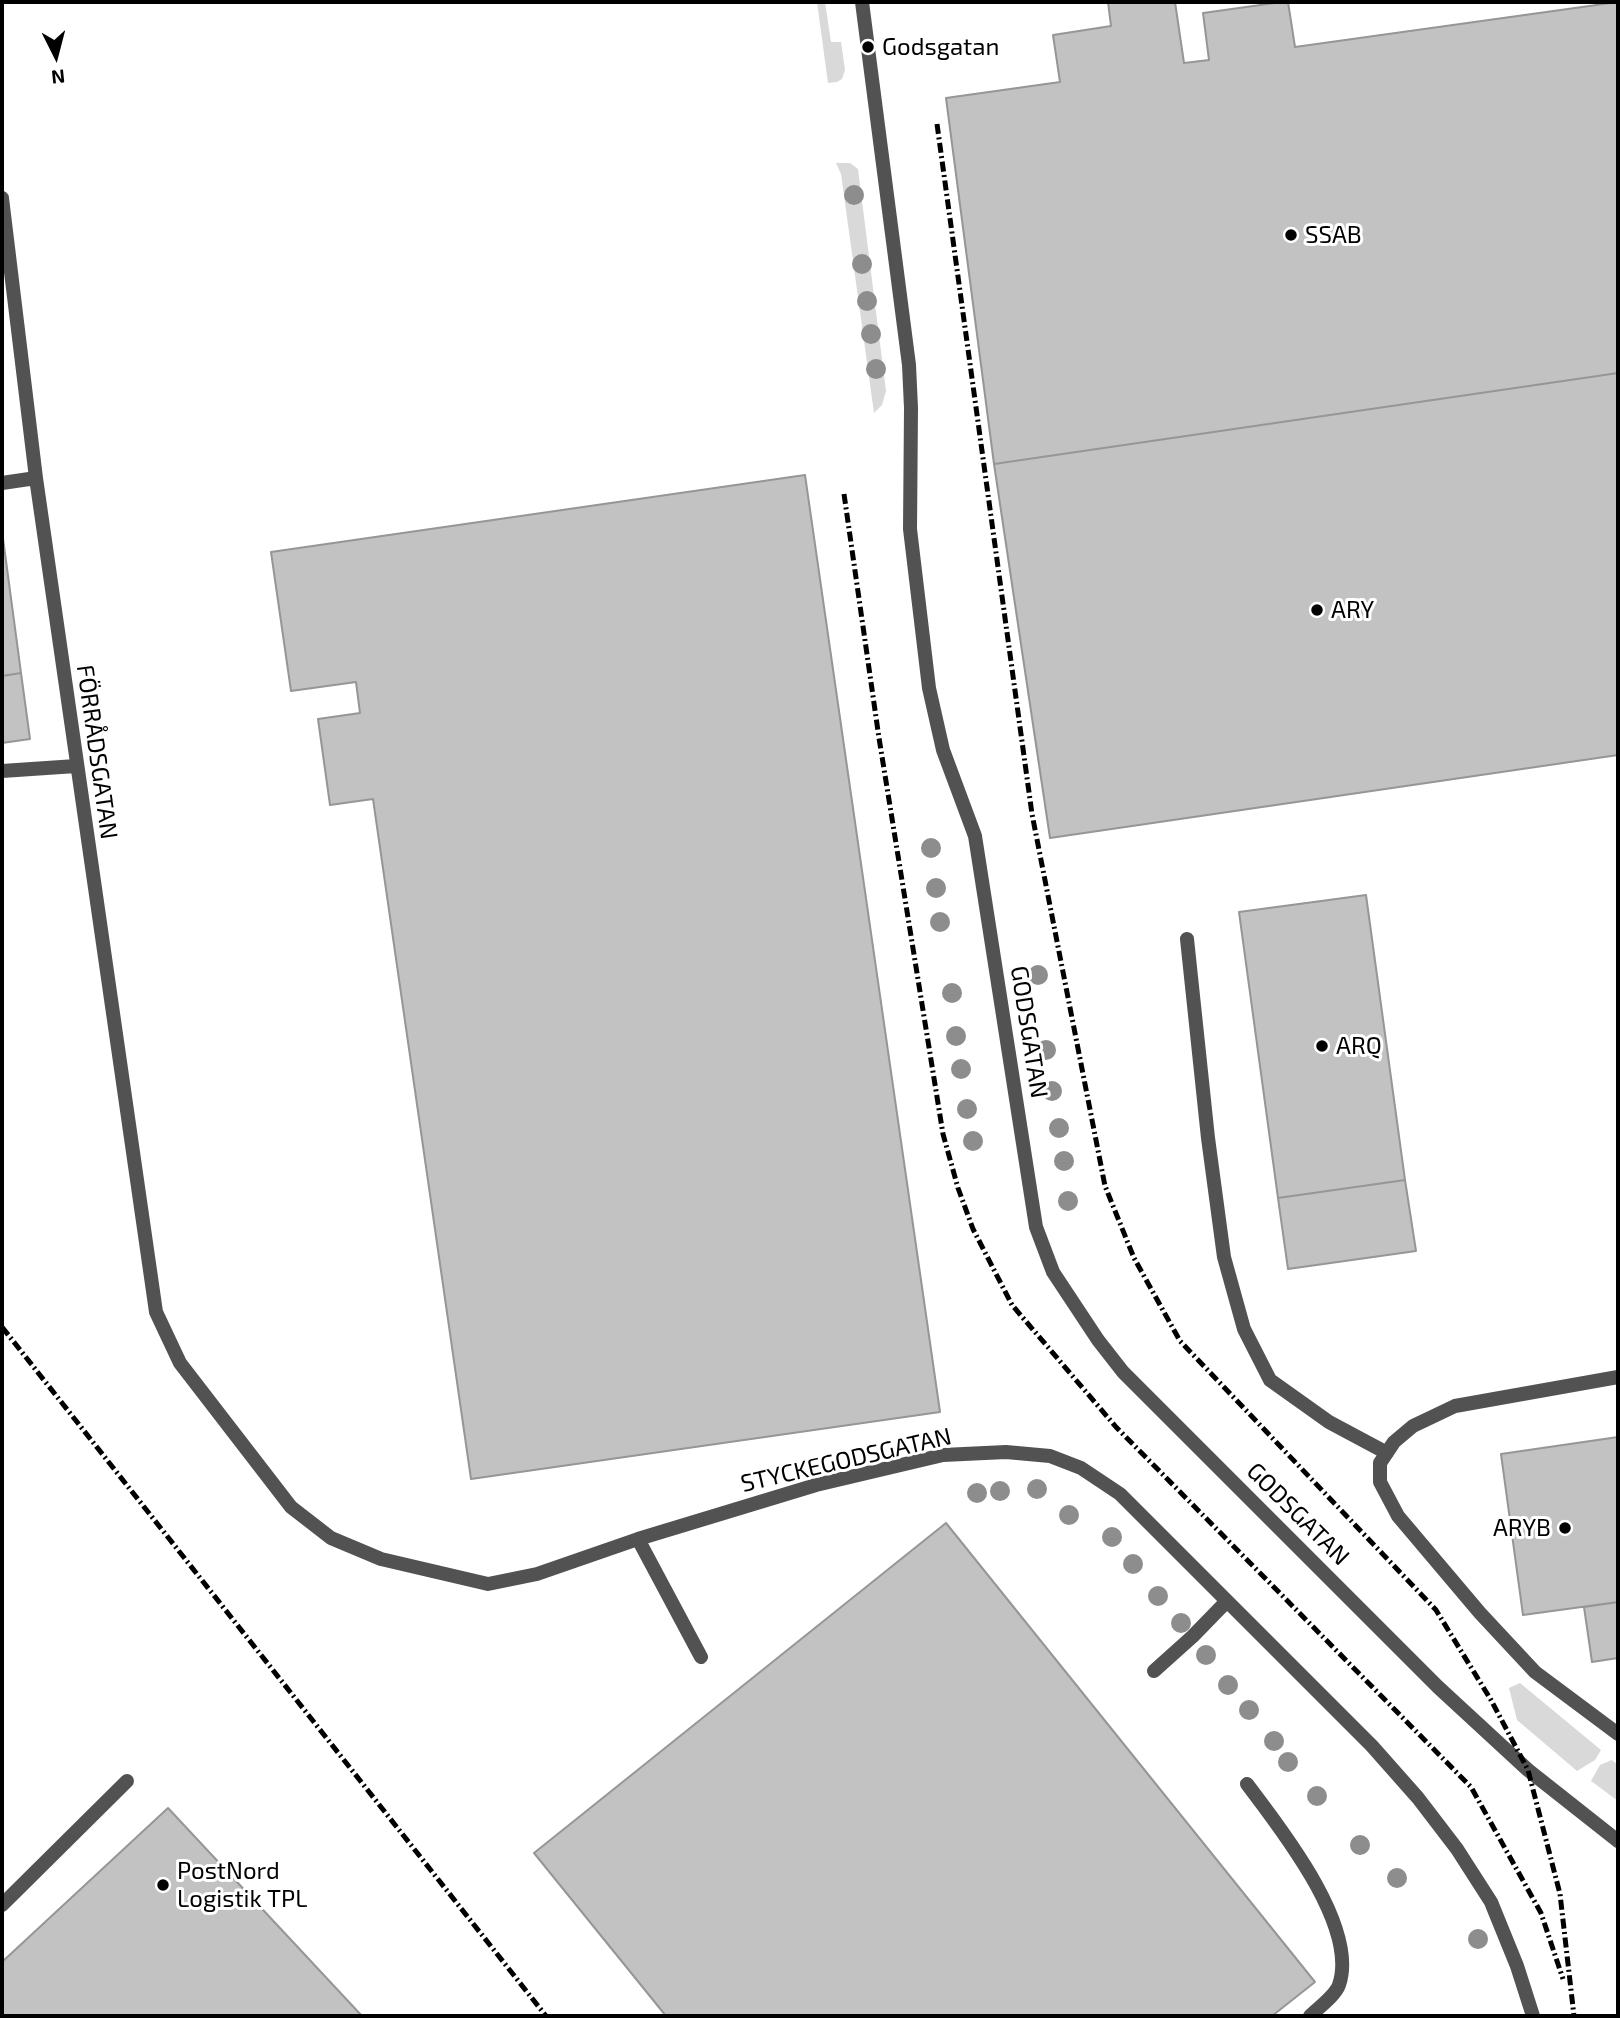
<!DOCTYPE html>
<html>
<head>
<meta charset="utf-8">
<style>
  body { margin:0 }
  #map { position:relative; width:1620px; height:2018px; overflow:hidden; background:#fff; font-family:"Exo 2",sans-serif }
  canvas { display:block }
  .frame { position:absolute; inset:0; border:4px solid #000; pointer-events:none }
  .north { position:absolute; left:21px; top:21px; width:70px; height:70px; -webkit-text-stroke:5px #fff; paint-order:stroke; rotate:174deg; font-size:19px; font-weight:700; line-height:28px; text-align:center; color:#000 }
  .north::after { content:''; display:block; margin:auto; width:24px; height:32px; background:#000; clip-path:polygon(50% 0,100% 100%,50% 72%,0 100%) }
</style>
</head>
<body>
<div id="map">
<canvas width="1620" height="2018"></canvas>
<div class="frame"></div>
<div class="north">N</div>
</div>
<script>
const c = document.querySelector('canvas').getContext('2d');
c.lineJoin = 'round';
function fill(path, color) { c.fillStyle = color; c.fill(path, 'evenodd'); }
function trace(path, color, width, dash) { c.strokeStyle = color; c.lineWidth = width; c.lineCap = dash ? 'butt' : 'round'; c.setLineDash(dash || []); c.stroke(path); }
function label(font, color, halo, rows, align = 'center') {
  c.font = font + ' "Exo 2",sans-serif'; c.lineWidth = 6; c.setLineDash([]); c.textBaseline = 'middle'; c.strokeStyle = halo; c.fillStyle = color; for (const [text, x, y, turn = 0] of rows) {
    c.save(); c.translate(x, y); c.rotate((+turn || 0) * Math.PI / 180); c.textAlign = isNaN(turn) ? turn : align; if (halo) c.strokeText(text, 0, 0); c.fillText(text, 0, 0); c.restore();
  }
}
fill(new Path2D(`
  M 817,2 L 825,2 L 831,42 L 841,42 L 845,70 L 842,79 L 837,82 L 828,83 Z
  M 836,163 L 850,163 L 858,169 L 886,391 L 882,405 L 874,413 L 841,174 Z
  M 1520,1683 L 1601,1750 L 1595,1760 L 1577,1771 L 1517,1720 L 1509,1688 Z
  M 1612,1760 L 1618,1765 L 1618,1801 L 1591,1781 L 1600,1765 Z`), '#d9d9d9');
const building = new Path2D(`
  M 1108,2 L 1175,2 L 1184,63 L 1209,60 L 1203,13 L 1282,2 L 1288,2 L 1295,47 L 1618,2 L 1618,373 L 994,464 L 946,98 L 1060,82 L 1053,35 L 1111,26 Z
  M 1618,373 L 1618,755 L 1050,838 L 994,464 Z
  M 805,475 L 940,1412 L 471,1479 L 373,799 L 330,805 L 318,719 L 360,713 L 356,682 L 291,691 L 271,552 Z
  M 2,531 L 21,673 L 2,676 Z
  M 21,673 L 30,739 L 2,743 L 2,676 Z
  M 1366,895 L 1405,1180 L 1278,1198 L 1239,912 Z
  M 1405,1180 L 1416,1251 L 1288,1269 L 1278,1198 Z
  M 1618,1437 L 1618,1602 L 1523,1615 L 1501,1454 Z
  M 946,1523 L 1315,1982 L 1272,2016 L 666,2016 L 534,1853 Z
  M 1618,1602 L 1618,1658 L 1592,1662 L 1584,1607 Z
  M 168,1808 L 362,2016 L 2,2016 L 2,1962 Z`);
fill(building, '#c2c2c2');
trace(building, '#969696', 2);
trace(new Path2D(`
  M 2,198 L 36,478 L 156,1312 L 180,1363 L 291,1507 L 331,1538 L 381,1559 L 488,1584 L 537,1574 L 638,1539 L 816,1485 L 943,1455 L 1006,1452 L 1050,1456 L 1081,1468 L 1120,1494 L 1372,1746 L 1418,1798 L 1457,1849 L 1491,1902 L 1517,1966 L 1533,2016
  M 2,483 L 36,478
  M 2,771 L 76,766
  M 1187,939 L 1208,1138 L 1224,1257 L 1244,1329 L 1270,1380 L 1329,1422 L 1387,1453
  M 1618,1377 L 1455,1406 L 1413,1426 L 1394,1442 L 1380,1463 L 1380,1482 L 1398,1516 L 1480,1613 L 1535,1672 L 1618,1734
  M 638,1539 L 701,1657
  M 1154,1671 L 1193,1636 L 1227,1601
  M 1247,1784 C 1281,1829 1359,1927 1339,1985 C 1335,1996 1318,2008 1310,2016
  M 2,1905 L 127,1781`), '#525252', 14);
trace(new Path2D(`
  M 862,2 L 909,365 L 911,408 L 910,529 L 929,688 L 943,750 L 975,836 L 1036,1227 L 1053,1272 L 1098,1340 L 1123,1372 L 1438,1687 L 1528,1770 L 1618,1841`), '#525252', 14);
trace(new Path2D(`
  M 937,124 L 1032,814 L 1105,1186 L 1134,1258 L 1180,1341 L 1436,1610 L 1491,1700 L 1528,1770 L 1560,1894 L 1574,2016
  M 844,494 L 879,738 L 943,1134 L 958,1188 L 973,1229 L 1012,1305 L 1116,1427 L 1471,1787 L 1541,1913 L 1563,1979
  M 2,1327 L 546,2016`), '#000', 5, [10, 3.5, 2, 3.5]);
c.fillStyle = '#8d8d8d';
for (const [x, y] of [
  [854,195],
  [862,264],
  [867,301],
  [871,334],
  [876,369],
  [931,848],
  [936,888],
  [940,922],
  [1038,975],
  [952,993],
  [956,1036],
  [1046,1050],
  [961,1069],
  [1052,1091],
  [967,1109],
  [1059,1128],
  [973,1141],
  [1064,1161],
  [1068,1201],
  [1037,1489],
  [1000,1491],
  [977,1493],
  [1069,1515],
  [1112,1537],
  [1133,1564],
  [1158,1596],
  [1181,1623],
  [1206,1655],
  [1228,1685],
  [1249,1710],
  [1274,1741],
  [1288,1762],
  [1317,1796],
  [1360,1845],
  [1397,1878],
  [1478,1939]
]) { c.beginPath(); c.arc(x, y, 10, 0, 2 * Math.PI); c.fill(); }
for (const [x, y, r, color] of [
  [868,47,7,"#000"],
  [1291,235,7,"#000"],
  [1317,610,7,"#000"],
  [1322,1046,7,"#000"],
  [1565,1528,7,"#000"],
  [163,1885,7,"#000"]
]) { const dot = new Path2D(); dot.arc(x, y, r, 0, 2 * Math.PI); c.fillStyle = color; c.fill(dot); trace(dot, '#fff', 2.5); }
label('24px', '#000', '#fff', [
  ["Godsgatan",882,47],
  ["SSAB",1305,235],
  ["ARY",1331,610],
  ["ARQ",1336,1046],
  ["ARYB",1551,1528,"right"],
  ["PostNord",177,1871],
  ["Logistik TPL",177,1899]
], 'left');
label('24px', '#000', '#fff', [
  ["FÖRRÅDSGATAN",97,752,82],
  ["GODSGATAN",1029,1032,81],
  ["STYCKEGODSGATAN",846,1460,-13],
  ["GODSGATAN",1298,1514,45]
]);
</script>
</body>
</html>
